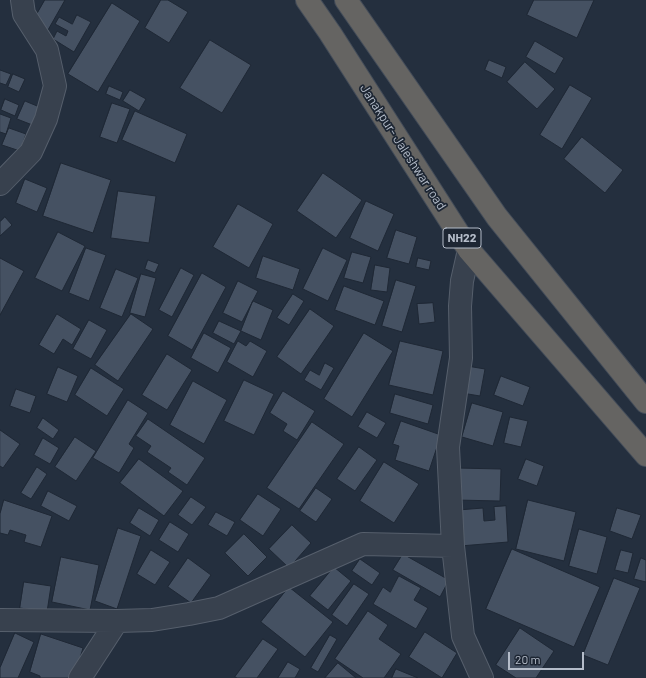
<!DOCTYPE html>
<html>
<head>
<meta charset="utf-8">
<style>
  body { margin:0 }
  #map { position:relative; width:646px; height:678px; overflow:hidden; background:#242f3e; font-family:Barlow,sans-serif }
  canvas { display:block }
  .scale { position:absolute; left:508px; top:652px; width:76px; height:18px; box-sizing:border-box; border:2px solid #b4bcc9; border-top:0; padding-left:5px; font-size:12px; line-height:14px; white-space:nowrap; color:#b4bcc9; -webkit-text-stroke:3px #1d2633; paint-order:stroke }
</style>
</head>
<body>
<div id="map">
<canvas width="646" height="678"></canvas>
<div class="scale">20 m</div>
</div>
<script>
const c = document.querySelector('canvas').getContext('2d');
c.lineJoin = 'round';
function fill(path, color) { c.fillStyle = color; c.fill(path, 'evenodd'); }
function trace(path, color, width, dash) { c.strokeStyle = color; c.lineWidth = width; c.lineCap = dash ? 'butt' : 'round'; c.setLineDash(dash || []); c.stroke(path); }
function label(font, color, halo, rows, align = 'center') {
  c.font = font + ' Barlow,sans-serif'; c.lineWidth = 3.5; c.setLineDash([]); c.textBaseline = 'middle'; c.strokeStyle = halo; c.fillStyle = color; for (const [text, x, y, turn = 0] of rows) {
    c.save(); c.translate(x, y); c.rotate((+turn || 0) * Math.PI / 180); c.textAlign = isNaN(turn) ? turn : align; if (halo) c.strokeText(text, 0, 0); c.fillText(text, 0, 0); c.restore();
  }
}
const building = new Path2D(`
  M 45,0 L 65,0 L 48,30 L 33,21 Z
  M 161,0 L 168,0 L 188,12 L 169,43 L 145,28 Z
  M 534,0 L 594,0 L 577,38 L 527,15 Z
  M 112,3 L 140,21 L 98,92 L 68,74 Z
  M 77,15 L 91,22 L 74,52 L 53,39 L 57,31 L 66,36 L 68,31 L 55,24 L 59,17 L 72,24 Z
  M 210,40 L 251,65 L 222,113 L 180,88 Z
  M 535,41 L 564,58 L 555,74 L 526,57 Z
  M 489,60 L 506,67 L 502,78 L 485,70 Z
  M 525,62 L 555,89 L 537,109 L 507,82 Z
  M 0,70 L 11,74 L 6,85 L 0,83 Z
  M 13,74 L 25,79 L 19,92 L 8,87 Z
  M 570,85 L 592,98 L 562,149 L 540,135 Z
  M 109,86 L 123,92 L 120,100 L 106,94 Z
  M 130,90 L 146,99 L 139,111 L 123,101 Z
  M 5,99 L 19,105 L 15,116 L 1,110 Z
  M 25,101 L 42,108 L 35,126 L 17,119 Z
  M 112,103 L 130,109 L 117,143 L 100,137 Z
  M 135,111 L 187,134 L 175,163 L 122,140 Z
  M 0,114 L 11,118 L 6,134 L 0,132 Z
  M 9,128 L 26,134 L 20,151 L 2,145 Z
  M 582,137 L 623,170 L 605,193 L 564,159 Z
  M 61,163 L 111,180 L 93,233 L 43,216 Z
  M 323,173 L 362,200 L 336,238 L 297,211 Z
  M 25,179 L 47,188 L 37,212 L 16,203 Z
  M 118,191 L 156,196 L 149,243 L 111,238 Z
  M 366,201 L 394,214 L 378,251 L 350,238 Z
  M 238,204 L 273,224 L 249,268 L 213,247 Z
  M 5,217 L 12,225 L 0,236 L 0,222 Z
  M 396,230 L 417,237 L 409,264 L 387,258 Z
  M 58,232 L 85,246 L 62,291 L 35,278 Z
  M 86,248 L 106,255 L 89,301 L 69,293 Z
  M 323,248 L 347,260 L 328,301 L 303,289 Z
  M 352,252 L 371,257 L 363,283 L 344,278 Z
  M 263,256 L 300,269 L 293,290 L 256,278 Z
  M 0,258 L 24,271 L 0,315 Z
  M 418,258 L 431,261 L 429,270 L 416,267 Z
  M 148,260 L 159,264 L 155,273 L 145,269 Z
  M 375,265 L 390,268 L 387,292 L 371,290 Z
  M 181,268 L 194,275 L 172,317 L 159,310 Z
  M 116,269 L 138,278 L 122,317 L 100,308 Z
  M 202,273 L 226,287 L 192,350 L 168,336 Z
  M 141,274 L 156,278 L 145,317 L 130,313 Z
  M 396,280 L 416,286 L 402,332 L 382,326 Z
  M 238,281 L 258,291 L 242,322 L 223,313 Z
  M 344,286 L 384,301 L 375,325 L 335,310 Z
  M 293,294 L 304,301 L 289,325 L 277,318 Z
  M 253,301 L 273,310 L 261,340 L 241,331 Z
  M 433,303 L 435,322 L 419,324 L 417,304 Z
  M 310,309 L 334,326 L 301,374 L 277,357 Z
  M 57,314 L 81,329 L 72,345 L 63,339 L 54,354 L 39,345 Z
  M 131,314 L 153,329 L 118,381 L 95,365 Z
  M 89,320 L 107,330 L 91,359 L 73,349 Z
  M 219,321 L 241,331 L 234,344 L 213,333 Z
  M 204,333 L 231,348 L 218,373 L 191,358 Z
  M 364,333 L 393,351 L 352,417 L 324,399 Z
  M 238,341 L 246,346 L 250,341 L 267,351 L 253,377 L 227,362 Z
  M 400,341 L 443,351 L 433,395 L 389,385 Z
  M 167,354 L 192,370 L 167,410 L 142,395 Z
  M 325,363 L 334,368 L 321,390 L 304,380 L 310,370 L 319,375 Z
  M 467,366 L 485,369 L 480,396 L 462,393 Z
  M 58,367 L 78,376 L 67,402 L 47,394 Z
  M 91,368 L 124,389 L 107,416 L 75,395 Z
  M 501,376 L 530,387 L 523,406 L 494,395 Z
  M 244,380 L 274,394 L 254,435 L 224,421 Z
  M 193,381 L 227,400 L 204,444 L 170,425 Z
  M 16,389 L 36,396 L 30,413 L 10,406 Z
  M 283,391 L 315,411 L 297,440 L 283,431 L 287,424 L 270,413 Z
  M 395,394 L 433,405 L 428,424 L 390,413 Z
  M 128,400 L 148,413 L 129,444 L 134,448 L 119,473 L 93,458 Z
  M 472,403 L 503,412 L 493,446 L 462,437 Z
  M 367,412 L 386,423 L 377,438 L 358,427 Z
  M 510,417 L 528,421 L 521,447 L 504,443 Z
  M 43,418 L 59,430 L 53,439 L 37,428 Z
  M 148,419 L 205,458 L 187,485 L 168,472 L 171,468 L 147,452 L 151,446 L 136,436 Z
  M 401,421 L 441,435 L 429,471 L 395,460 L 399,446 L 393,444 Z
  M 312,422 L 344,444 L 299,509 L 267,488 Z
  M 0,430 L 20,444 L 3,468 L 0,466 Z
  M 75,437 L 96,451 L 76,481 L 55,467 Z
  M 43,438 L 59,448 L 50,464 L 34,455 Z
  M 359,447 L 377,460 L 355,491 L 337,479 Z
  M 139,459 L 183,491 L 164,516 L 120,483 Z
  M 526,459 L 544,466 L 537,486 L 518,479 Z
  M 384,462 L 419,484 L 394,523 L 360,501 Z
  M 37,467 L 47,474 L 31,499 L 21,493 Z
  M 457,468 L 501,469 L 500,501 L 456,500 Z
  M 316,488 L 332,499 L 316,522 L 300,511 Z
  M 48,491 L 77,506 L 69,521 L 41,506 Z
  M 258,494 L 281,509 L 263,536 L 240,520 Z
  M 191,497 L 206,507 L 192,525 L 178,515 Z
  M 4,500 L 52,516 L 41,547 L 24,542 L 26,535 L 10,530 L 8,535 L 0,533 L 0,514 Z
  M 528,500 L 576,512 L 564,561 L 516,549 Z
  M 506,506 L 508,542 L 460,546 L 458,510 L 483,508 L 484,521 L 495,520 L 494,507 Z
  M 139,508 L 159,520 L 150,536 L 130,523 Z
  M 617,508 L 641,515 L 632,539 L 610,531 Z
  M 216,512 L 235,522 L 227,536 L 208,525 Z
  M 170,522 L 189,534 L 178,552 L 159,540 Z
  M 292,525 L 311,543 L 289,568 L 269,549 Z
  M 118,528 L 141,536 L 117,609 L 95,601 Z
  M 579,529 L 607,537 L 597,574 L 569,566 Z
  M 244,534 L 267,557 L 248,576 L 225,553 Z
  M 512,549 L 600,587 L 574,647 L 486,609 Z
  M 151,550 L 170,562 L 155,585 L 137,574 Z
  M 621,550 L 633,553 L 628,573 L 615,570 Z
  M 403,554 L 449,580 L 440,597 L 393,570 Z
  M 61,557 L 99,565 L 90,610 L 52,602 Z
  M 188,558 L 211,575 L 191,603 L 168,587 Z
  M 641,558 L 646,560 L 646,582 L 634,579 Z
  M 360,559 L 380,573 L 372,585 L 352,571 Z
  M 334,567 L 351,581 L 328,610 L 310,596 Z
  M 399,576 L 421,588 L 414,600 L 428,608 L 416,629 L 373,604 L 383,587 L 390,592 Z
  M 614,578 L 640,588 L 608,665 L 583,655 Z
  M 24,582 L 51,586 L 47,612 L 20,608 Z
  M 354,584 L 369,594 L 347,626 L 332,615 Z
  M 289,587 L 333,622 L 305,657 L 261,622 Z
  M 368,611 L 388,625 L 379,639 L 401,654 L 384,678 L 363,678 L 335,659 Z
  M 520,628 L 554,651 L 536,678 L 516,678 L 496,665 Z
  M 425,632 L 457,653 L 442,678 L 409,657 Z
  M 15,633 L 34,642 L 18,678 L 0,678 L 0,668 Z
  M 41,634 L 83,648 L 74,678 L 40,678 L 40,676 L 30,672 Z
  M 330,635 L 337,639 L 318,672 L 311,668 Z
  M 263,639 L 278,649 L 257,678 L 237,678 L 235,677 Z
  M 288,662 L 300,669 L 295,678 L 278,678 Z
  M 338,663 L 356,678 L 325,678 Z
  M 396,669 L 418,678 L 392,678 Z`);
fill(building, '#455162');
trace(building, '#1f2835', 1);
const minor = new Path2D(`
  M 0,184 L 31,152 L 46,119 L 55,86 L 47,50 L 24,14 L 22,0
  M 453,546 L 463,636 L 482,678
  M 0,620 L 117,621 L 152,620 L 189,614 L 219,608 L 363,544 L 453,546 L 448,447 L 461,358 L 460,306 L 462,281 L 469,250
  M 80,678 L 117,621`);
const trunk = new Path2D(`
  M 307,0 L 330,33 L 469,250 L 646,455
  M 346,0 L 497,217 L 646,402`);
trace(minor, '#565f6c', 24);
trace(trunk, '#434c59', 24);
trace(minor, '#38414e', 22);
trace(trunk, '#656462', 22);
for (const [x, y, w] of [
  [462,238,38]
]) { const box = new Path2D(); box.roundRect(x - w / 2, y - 10, w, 20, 3); c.fillStyle = '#1d2633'; c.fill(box); trace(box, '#b4bcc9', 1); }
label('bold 12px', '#b4bcc9', null, [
  ["NH22",462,238]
]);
label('13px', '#b4bcc9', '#1d2633', [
  ["Janakpur- Jaleshwar road",403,147,57]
]);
</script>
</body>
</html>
